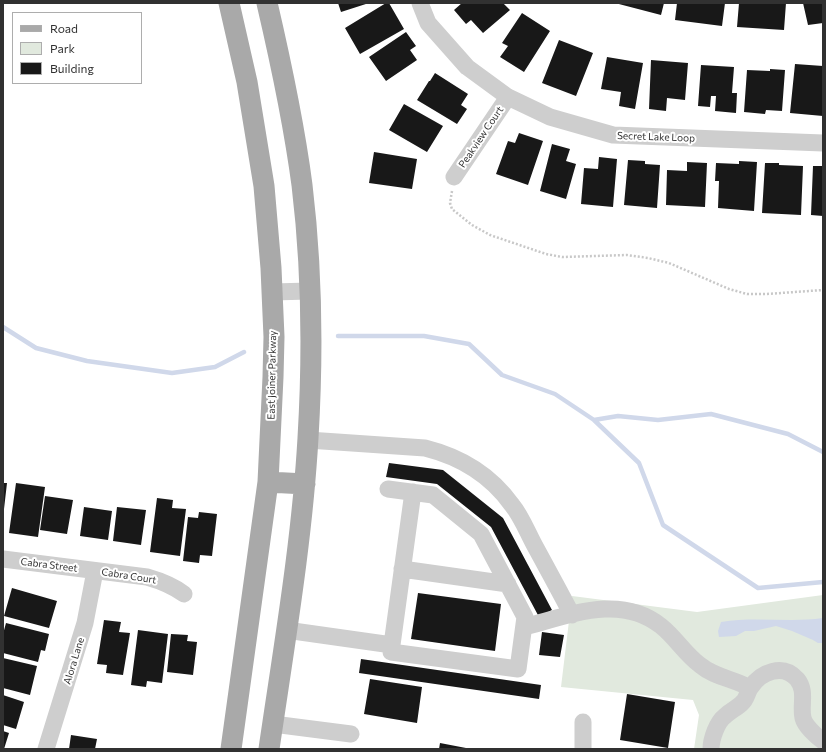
<!DOCTYPE html>
<html>
<head>
<meta charset="utf-8">
<style>
  body { margin:0 }
  #map { position:relative; width:826px; height:752px; overflow:hidden; background:#fff; font-family:Commissioner,sans-serif }
  canvas { display:block }
  .frame { position:absolute; inset:0; border:4px solid #313131; pointer-events:none }
  .legend { position:absolute; left:12px; top:12px; width:130px; height:72px; box-sizing:border-box; background:#fff; border:1px solid #adadad; margin:0; padding:5px 7px; list-style:none; font-size:12px; color:#313131 }
  .legend li { display:flex; align-items:center; gap:8px; height:20px }
  .legend b { width:20px; border:1px solid #adadad }
</style>
</head>
<body>
<div id="map">
<canvas width="826" height="752"></canvas>
<div class="frame"></div>
<ul class="legend">
<li><b style="height:5px;background:#a9a9a9"></b>Road</li>
<li><b style="height:11px;background:#e1e9de"></b>Park</li>
<li><b style="height:11px;background:#181818"></b>Building</li>
</ul>
</div>
<script>
const c = document.querySelector('canvas').getContext('2d');
c.lineJoin = 'round';
function fill(path, color) { c.fillStyle = color; c.fill(path, 'evenodd'); }
function trace(path, color, width, dash) { c.strokeStyle = color; c.lineWidth = width; c.lineCap = dash ? 'butt' : 'round'; c.setLineDash(dash || []); c.stroke(path); }
function label(font, color, halo, rows, align = 'center') {
  c.font = font + ' Commissioner,sans-serif'; c.lineWidth = 4; c.setLineDash([]); c.textBaseline = 'middle'; c.strokeStyle = halo; c.fillStyle = color; for (const [text, x, y, turn = 0] of rows) {
    c.save(); c.translate(x, y); c.rotate((+turn || 0) * Math.PI / 180); c.textAlign = isNaN(turn) ? turn : align; if (halo) c.strokeText(text, 0, 0); c.fillText(text, 0, 0); c.restore();
  }
}
fill(new Path2D(`
  M 823,595 L 823,749 L 694,749 L 699,715 L 693,700 L 561,687 L 572,596 L 697,612 Z`), '#e1e9de');
fill(new Path2D(`
  M 823,618 L 823,643 L 818,643 L 813,640 L 792,631 L 776,626 L 754,631 L 745,631 L 736,636 L 719,637 L 718,631 L 721,622 C 755,616 789,623 823,618 Z`), '#d0d8ea');
trace(new Path2D(`
  M 3,327 L 36,348 L 87,361 L 172,373 L 215,367 L 244,352
  M 338,336 L 424,336 L 469,344 L 502,375 L 555,394 L 594,420 L 618,416 L 658,420 L 711,414 L 788,434 L 823,452
  M 594,420 L 639,463 L 663,525 L 758,588 L 823,582`), '#d0d8ea', 4.5);
fill(new Path2D(`
  M 338,3 L 369,3 L 341,12 Z
  M 386,3 L 389,3 L 404,29 L 360,54 L 345,28 Z
  M 462,3 L 503,3 L 510,10 L 483,33 L 471,20 L 466,24 L 454,10 Z
  M 615,3 L 664,3 L 661,15 Z
  M 677,3 L 725,3 L 722,26 L 675,20 Z
  M 739,3 L 786,3 L 784,30 L 737,27 Z
  M 803,3 L 823,3 L 823,23 L 808,25 Z
  M 522,13 L 550,31 L 524,72 L 500,57 L 508,46 L 502,43 Z
  M 406,32 L 416,46 L 410,50 L 417,60 L 386,81 L 369,57 Z
  M 559,40 L 593,53 L 576,96 L 542,83 Z
  M 607,57 L 643,63 L 635,109 L 619,106 L 621,92 L 601,89 Z
  M 651,60 L 688,63 L 685,100 L 667,98 L 666,111 L 649,109 Z
  M 795,64 L 823,66 L 823,116 L 790,113 Z
  M 701,65 L 734,67 L 732,93 L 737,93 L 736,113 L 715,111 L 716,96 L 711,96 L 710,107 L 698,106 Z
  M 770,69 L 785,70 L 782,111 L 766,110 L 765,114 L 744,112 L 747,70 L 770,71 Z
  M 435,73 L 468,94 L 461,105 L 467,109 L 457,124 L 417,100 L 429,81 L 430,81 Z
  M 404,104 L 443,126 L 427,152 L 389,130 Z
  M 519,133 L 543,141 L 528,185 L 496,174 L 508,141 L 515,143 Z
  M 552,144 L 570,149 L 566,161 L 576,164 L 566,199 L 540,191 Z
  M 374,152 L 417,159 L 412,189 L 369,183 Z
  M 599,157 L 617,159 L 613,207 L 581,204 L 584,168 L 598,169 Z
  M 628,160 L 645,161 L 645,164 L 660,165 L 657,208 L 624,205 Z
  M 739,161 L 757,162 L 754,211 L 718,208 L 719,181 L 715,181 L 716,163 L 739,164 Z
  M 687,162 L 707,163 L 705,207 L 666,205 L 667,170 L 687,171 Z
  M 765,163 L 779,163 L 779,165 L 803,166 L 801,215 L 762,213 Z
  M 813,166 L 823,166 L 823,216 L 811,215 Z
  M 389,463 L 443,470 L 503,518 L 552,610 L 539,617 L 491,527 L 437,484 L 386,477 Z
  M 3,483 L 7,483 L 4,509 L 3,509 Z
  M 16,483 L 45,487 L 38,537 L 9,533 Z
  M 45,496 L 73,500 L 67,534 L 40,530 Z
  M 157,498 L 173,500 L 172,508 L 186,509 L 180,556 L 150,552 Z
  M 84,507 L 112,511 L 108,540 L 80,536 Z
  M 117,507 L 146,510 L 141,545 L 113,541 Z
  M 199,512 L 217,514 L 212,556 L 200,555 L 199,563 L 183,561 L 188,517 L 198,518 Z
  M 12,588 L 57,601 L 49,628 L 4,616 Z
  M 418,593 L 501,604 L 495,651 L 411,639 Z
  M 104,620 L 121,622 L 119,632 L 130,633 L 123,675 L 106,673 L 107,665 L 97,664 Z
  M 6,623 L 49,634 L 45,651 L 41,650 L 38,662 L 3,653 L 3,634 Z
  M 138,630 L 168,634 L 162,683 L 147,681 L 146,687 L 131,685 Z
  M 542,632 L 564,635 L 560,657 L 539,655 Z
  M 171,634 L 188,635 L 187,641 L 197,642 L 193,675 L 167,672 Z
  M 3,658 L 37,666 L 30,695 L 3,688 Z
  M 361,659 L 541,685 L 539,699 L 359,673 Z
  M 370,679 L 422,687 L 417,723 L 364,714 Z
  M 627,694 L 675,702 L 668,748 L 620,740 Z
  M 3,695 L 24,702 L 16,729 L 3,725 Z
  M 3,731 L 9,733 L 4,749 L 3,749 Z
  M 71,735 L 97,739 L 95,749 L 69,749 Z
  M 440,743 L 466,748 L 466,749 L 439,749 Z`), '#181818');
trace(new Path2D(`
  M 452,191 L 450,203 L 452,209 L 472,225 L 490,235 L 546,254 L 562,257 L 627,255 L 648,258 L 669,263 L 729,289 L 747,294 L 767,294 L 823,290`), '#c8c8c8', 2.5, [2, 2]);
trace(new Path2D(`
  M 420,3 L 428,23 L 467,67 L 508,97 L 550,117 L 613,135 L 823,143
  M 454,177 L 508,97
  M 272,292 L 310,291
  M 308,440 L 425,448 C 461,457 490,474 512,505 C 522,517 528,534 536,548 C 548,570 560,592 572,615
  M 388,489 L 433,495 L 481,534 L 525,617 L 518,669 L 391,652 L 413,492
  M 3,559 L 147,577 C 161,581 172,585 184,594
  M 402,569 L 508,584
  M 524,627 C 568,616 620,593 661,626 C 676,638 685,654 700,665 C 714,677 734,679 750,688
  M 286,630 L 392,645
  M 273,724 L 351,734
  M 46,749 L 85,623 L 95,571
  M 583,749 L 583,722
  M 711,749 C 711,739 717,722 725,716 C 730,711 737,708 742,703 C 747,699 747,692 751,687 C 761,672 783,663 797,679 C 807,691 800,705 803,718 C 805,726 816,736 823,741`), '#cecece', 17);
trace(new Path2D(`
  M 229,3 L 247,82 L 264,186 L 271,268 L 274,337 L 273,377 L 268,482 L 231,749
  M 267,3 C 281,63 294,124 302,185 C 312,268 313,354 308,438 C 302,542 284,646 269,749
  M 268,482 L 305,484`), '#a9a9a9', 21);
label('10px', '#313131', '#fff', [
  ["Peakview Court",481,137,-56],
  ["Secret Lake Loop",656,137,2],
  ["East Joiner Parkway",272,375,-89],
  ["Cabra Street",49,565,7],
  ["Cabra Court",129,576,9],
  ["Alora Lane",74,661,-73]
]);
</script>
</body>
</html>
